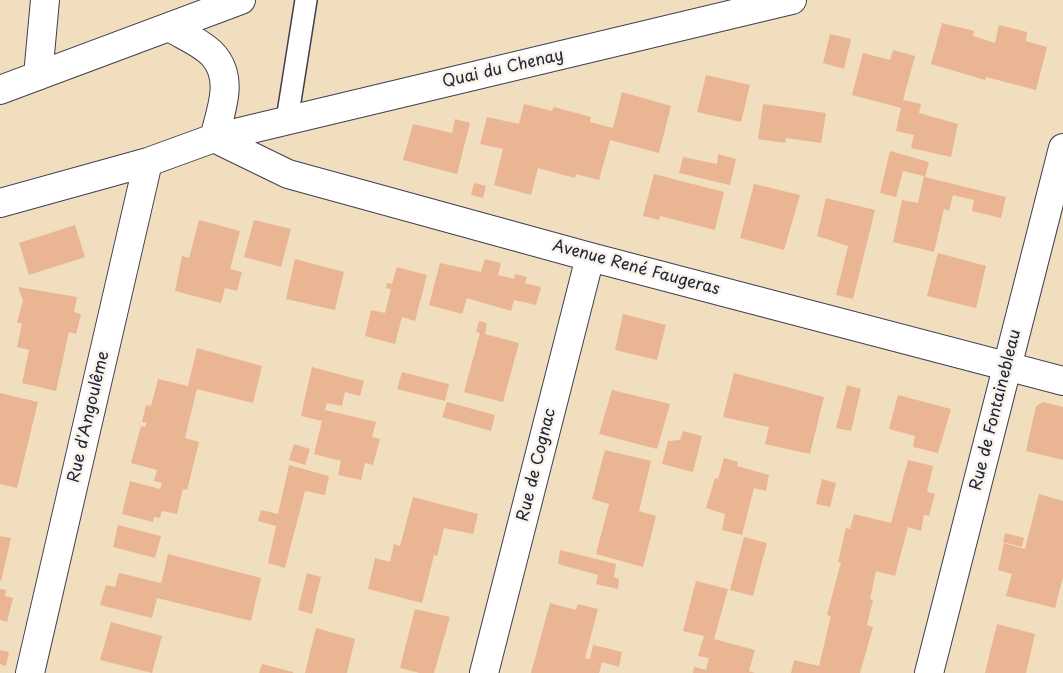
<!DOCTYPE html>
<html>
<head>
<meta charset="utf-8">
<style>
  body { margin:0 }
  canvas { display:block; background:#f1debf }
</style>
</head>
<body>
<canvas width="1063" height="673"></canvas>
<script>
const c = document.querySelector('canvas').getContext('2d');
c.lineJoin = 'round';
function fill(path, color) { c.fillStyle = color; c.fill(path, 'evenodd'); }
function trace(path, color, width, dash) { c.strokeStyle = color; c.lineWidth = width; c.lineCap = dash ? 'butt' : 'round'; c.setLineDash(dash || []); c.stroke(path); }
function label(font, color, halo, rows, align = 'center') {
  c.font = font + ' "Playpen Sans",sans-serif'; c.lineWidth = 5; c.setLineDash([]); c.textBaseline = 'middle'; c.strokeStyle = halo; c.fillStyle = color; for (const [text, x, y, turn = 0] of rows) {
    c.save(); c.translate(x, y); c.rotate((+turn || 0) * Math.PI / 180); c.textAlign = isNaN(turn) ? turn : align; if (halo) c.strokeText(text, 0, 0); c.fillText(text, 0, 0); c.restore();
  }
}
fill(new Path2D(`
  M 942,23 L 974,31 L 973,36 L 995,43 L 999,25 L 1027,32 L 1026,41 L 1047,47 L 1036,90 L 986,77 L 985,80 L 931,64 Z
  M 830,34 L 851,39 L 844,69 L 823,63 Z
  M 893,50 L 915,56 L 903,100 L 921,104 L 919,113 L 958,124 L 951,157 L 911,148 L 914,135 L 896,131 L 901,108 L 852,95 L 863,53 L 890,60 Z
  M 706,75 L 750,85 L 741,122 L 697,112 Z
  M 622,92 L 671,106 L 659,153 L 610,140 L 599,180 L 576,174 L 575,178 L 538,168 L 531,195 L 494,185 L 503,149 L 480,144 L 487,117 L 519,124 L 524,104 L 552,111 L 554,107 L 591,117 L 590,122 L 613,128 Z
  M 763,104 L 826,113 L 821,143 L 786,138 L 785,143 L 758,139 Z
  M 455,119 L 470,123 L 457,174 L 403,160 L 413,124 L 452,133 Z
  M 890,151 L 929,162 L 925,177 L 1006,197 L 1001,218 L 972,211 L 974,200 L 953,195 L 949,211 L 944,209 L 934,252 L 893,242 L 902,200 L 918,203 L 924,176 L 903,171 L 896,197 L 880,193 Z
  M 718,154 L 736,159 L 730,185 L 679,173 L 683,157 L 717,164 Z
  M 654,174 L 724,192 L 715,230 L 660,216 L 659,220 L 643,216 Z
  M 474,183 L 486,186 L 483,198 L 471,195 Z
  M 754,184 L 800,195 L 784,250 L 740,238 Z
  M 826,198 L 875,210 L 853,299 L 836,295 L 848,246 L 817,236 Z
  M 199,220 L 240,231 L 230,269 L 242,272 L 237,291 L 225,288 L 221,303 L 175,291 L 182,256 L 189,258 Z
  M 254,220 L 291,229 L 281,267 L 244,257 Z
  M 75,225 L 85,257 L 29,275 L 19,243 Z
  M 938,253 L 986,266 L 976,308 L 927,296 Z
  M 295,259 L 344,272 L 335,310 L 286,299 Z
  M 485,259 L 501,263 L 498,275 L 514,279 L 515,274 L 527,277 L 525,283 L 541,287 L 536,305 L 514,300 L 511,311 L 467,298 L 462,314 L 429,305 L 440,263 L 481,272 Z
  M 397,267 L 427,275 L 415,321 L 402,317 L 395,344 L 365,336 L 371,310 L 385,313 L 391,289 L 386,288 L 387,283 L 392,284 Z
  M 18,287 L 77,297 L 74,312 L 81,314 L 76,334 L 69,332 L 56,391 L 22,383 L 29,350 L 17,347 L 22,324 L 17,322 L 23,301 Z
  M 623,314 L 666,325 L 657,360 L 615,350 Z
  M 479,321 L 487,323 L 485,334 L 519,343 L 503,402 L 464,392 L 480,333 L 476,332 Z
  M 197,348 L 262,366 L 253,403 L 197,389 L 185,438 L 199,442 L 187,490 L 183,489 L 177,514 L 162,511 L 160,518 L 154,517 L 153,522 L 122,514 L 130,481 L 160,489 L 162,483 L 154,481 L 157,470 L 131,463 L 141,426 L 145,427 L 147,423 L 142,422 L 146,405 L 151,406 L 158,379 L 188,386 Z
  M 312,367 L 364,381 L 360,396 L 345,392 L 342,406 L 327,403 L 325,410 L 376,422 L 372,437 L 380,439 L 373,465 L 365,463 L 361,480 L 338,475 L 341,461 L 314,454 L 322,421 L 301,416 Z
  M 402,372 L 449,384 L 445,401 L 397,389 Z
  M 734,373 L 824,397 L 810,454 L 765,444 L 769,427 L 723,417 Z
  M 847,385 L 861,389 L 851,431 L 836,428 Z
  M 612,390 L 670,404 L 657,449 L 599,434 Z
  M 0,393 L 38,402 L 17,488 L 0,484 Z
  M 898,395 L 951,409 L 938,453 L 913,447 L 915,436 L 889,429 Z
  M 447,402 L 495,415 L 491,431 L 442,417 Z
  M 1043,402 L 1063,407 L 1063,460 L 1026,451 L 1036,406 Z
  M 683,431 L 702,436 L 693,472 L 662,464 L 668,441 L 680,440 Z
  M 294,444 L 310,449 L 305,465 L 289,460 Z
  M 605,450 L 651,461 L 639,511 L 656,516 L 643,567 L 596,554 L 609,504 L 592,499 Z
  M 724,458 L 738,462 L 737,466 L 769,475 L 766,491 L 754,488 L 742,535 L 722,530 L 725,514 L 706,508 L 715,478 L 718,479 Z
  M 908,460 L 933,466 L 927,492 L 935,494 L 929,516 L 924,515 L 921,531 L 908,527 L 895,576 L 876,571 L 870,599 L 873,600 L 867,625 L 873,627 L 860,673 L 791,673 L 794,660 L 819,666 L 831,616 L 827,615 L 841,562 L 838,562 L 846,528 L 850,529 L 854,514 L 891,523 Z
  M 289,465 L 329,476 L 325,495 L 305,491 L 285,568 L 268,563 L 276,526 L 258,521 L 261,510 L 278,514 Z
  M 822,479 L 836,483 L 830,507 L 816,504 Z
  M 1039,494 L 1063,501 L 1063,577 L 1055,608 L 1006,596 L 1012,574 L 998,570 L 1004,543 L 1025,549 Z
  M 413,497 L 478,514 L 473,534 L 444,528 L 437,556 L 434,555 L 422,603 L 368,589 L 375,558 L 390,562 L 394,544 L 400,546 Z
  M 118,525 L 161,536 L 155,558 L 113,547 Z
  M 1005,533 L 1024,538 L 1022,547 L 1003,542 Z
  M 0,536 L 11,538 L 1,581 L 0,581 Z
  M 744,537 L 767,543 L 753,596 L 730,590 Z
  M 560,550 L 616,564 L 614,577 L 619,579 L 618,589 L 596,584 L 598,575 L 558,564 Z
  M 168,554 L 261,578 L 251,621 L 157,598 L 152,618 L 100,605 L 106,585 L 115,587 L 119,573 L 161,583 Z
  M 307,573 L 321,577 L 312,614 L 298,610 Z
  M 696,581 L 728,589 L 714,639 L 755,650 L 749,671 L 755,673 L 693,673 L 694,667 L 706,670 L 709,658 L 698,656 L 704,636 L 683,631 Z
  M 0,589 L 6,590 L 5,596 L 13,598 L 7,622 L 0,620 Z
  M 550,603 L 576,610 L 578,604 L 598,609 L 585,658 L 590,659 L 593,645 L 622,652 L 619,667 L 602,662 L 599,673 L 531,673 Z
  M 415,609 L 450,617 L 434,673 L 420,673 L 400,668 Z
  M 111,622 L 162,636 L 152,673 L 100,660 Z
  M 997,624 L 1035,634 L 1026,673 L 985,673 Z
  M 316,628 L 355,639 L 347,673 L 305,673 Z
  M 0,650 L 9,652 L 6,666 L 0,664 Z
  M 262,664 L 293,672 L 293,673 L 259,673 Z`), '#eab593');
const pedestrian = new Path2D(`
  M 287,120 L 306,0`);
const minor = new Path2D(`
  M 171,28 C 184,36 204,44 214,56 C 234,80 221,110 214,138
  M 38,76 L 45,0
  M 0,90 L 241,0
  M 214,138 L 288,174 L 590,257 L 1063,381
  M 0,203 L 148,162 L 214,138 L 792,0
  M 30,673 L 148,162
  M 484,673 L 590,257
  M 929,673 L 1063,148`);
trace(pedestrian, '#413e4f', 24);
trace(minor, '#413e4f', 30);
trace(pedestrian, '#fff', 21);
trace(minor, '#fff', 28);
label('16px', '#22223b', '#f7f3e8', [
  ["Quai du Chenay",503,69,-13],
  ["Avenue René Faugeras",636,268,15],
  ["Rue de Fontainebleau",996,410,-76],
  ["Rue d'Angoulême",89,417,-77],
  ["Rue de Cognac",537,465,-76]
]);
</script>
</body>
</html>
